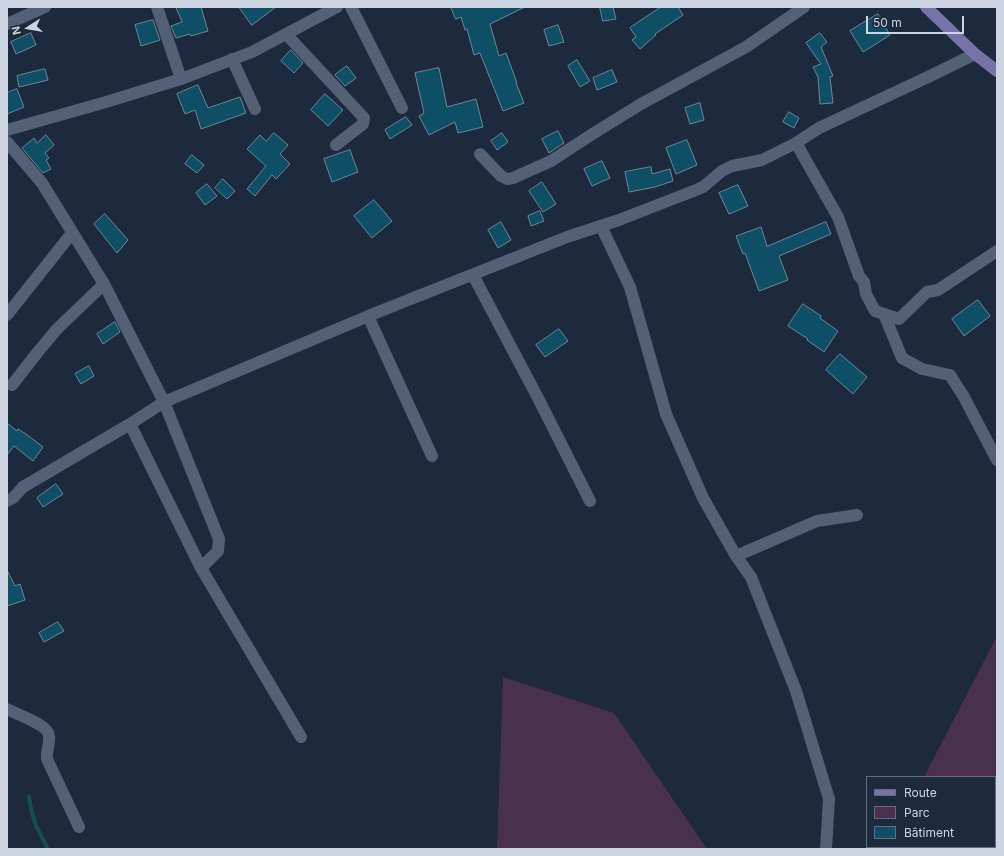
<!DOCTYPE html>
<html>
<head>
<meta charset="utf-8">
<style>
  body { margin:0 }
  #map { position:relative; width:1004px; height:856px; overflow:hidden; background:#1d293c; font-family:Inter,sans-serif }
  canvas { display:block }
  .frame { position:absolute; inset:0; border:8px solid #ced5e2; pointer-events:none }
  .legend { position:absolute; left:866px; top:776px; width:130px; height:72px; box-sizing:border-box; background:#1d293c; border:1px solid #646e7e; margin:0; padding:5px 7px; list-style:none; font-size:12px; color:#ced5e2 }
  .legend li { display:flex; align-items:center; gap:8px; height:20px }
  .legend b { width:20px; border:1px solid #646e7e }
  .north { position:absolute; left:8px; top:8px; width:40px; height:40px; -webkit-text-stroke:3px #1d293c; paint-order:stroke; rotate:258deg; font-size:11px; font-weight:700; line-height:16px; text-align:center; color:#ced5e2 }
  .north::after { content:''; display:block; margin:auto; width:14px; height:18px; background:#ced5e2; clip-path:polygon(50% 0,100% 100%,50% 72%,0 100%) }
  .scale { position:absolute; left:866px; top:16px; width:98px; height:18px; box-sizing:border-box; border:2px solid #ced5e2; border-top:0; padding-left:5px; font-size:12px; line-height:14px; white-space:nowrap; color:#ced5e2; -webkit-text-stroke:3px #1d293c; paint-order:stroke }
</style>
</head>
<body>
<div id="map">
<canvas width="1004" height="856"></canvas>
<div class="frame"></div>
<ul class="legend">
<li><b style="height:5px;background:#7773a9"></b>Route</li>
<li><b style="height:11px;background:#49304c"></b>Parc</li>
<li><b style="height:11px;background:#0f4f66"></b>Bâtiment</li>
</ul>
<div class="north">N</div>
<div class="scale">50 m</div>
</div>
<script>
const c = document.querySelector('canvas').getContext('2d');
c.lineJoin = 'round';
function fill(path, color) { c.fillStyle = color; c.fill(path, 'evenodd'); }
function trace(path, color, width, dash) { c.strokeStyle = color; c.lineWidth = width; c.lineCap = dash ? 'butt' : 'round'; c.setLineDash(dash || []); c.stroke(path); }
fill(new Path2D(`
  M 995,640 L 997,640 L 997,849 L 886,849 L 887,847 L 995,847 L 995,777 L 924,777 Z
  M 503,677 L 614,713 L 707,849 L 497,849 Z`), '#49304c');
trace(new Path2D(`
  M 29,796 L 31,809 L 36,826 L 48,849`), '#154f4f', 4);
const building = new Path2D(`
  M 176,7 L 201,7 L 208,31 L 191,36 L 190,34 L 176,38 L 171,26 L 182,22 Z
  M 239,7 L 276,7 L 252,25 Z
  M 451,7 L 525,7 L 490,24 L 499,56 L 506,53 L 517,83 L 516,83 L 524,103 L 503,111 L 480,53 L 474,55 L 467,29 L 465,30 L 461,17 L 456,19 Z
  M 600,7 L 613,7 L 616,19 L 603,21 Z
  M 661,7 L 678,7 L 683,15 L 655,34 L 656,35 L 640,49 L 632,40 L 636,37 L 630,28 Z
  M 878,14 L 890,35 L 863,52 L 850,31 Z
  M 153,20 L 160,40 L 141,46 L 135,25 Z
  M 558,25 L 564,42 L 549,46 L 544,30 Z
  M 31,33 L 36,45 L 16,54 L 11,42 Z
  M 820,33 L 827,42 L 821,47 L 833,76 L 830,77 L 833,103 L 820,104 L 818,77 L 813,67 L 821,64 L 806,43 Z
  M 291,50 L 303,63 L 294,73 L 281,61 Z
  M 577,60 L 590,81 L 580,87 L 568,66 Z
  M 347,66 L 356,78 L 345,86 L 335,75 Z
  M 439,68 L 447,107 L 476,99 L 483,127 L 458,133 L 455,122 L 429,135 L 419,116 L 424,113 L 415,73 Z
  M 45,69 L 48,80 L 19,87 L 17,76 Z
  M 612,70 L 617,82 L 597,90 L 593,78 Z
  M 198,85 L 208,108 L 240,97 L 246,113 L 201,129 L 195,110 L 185,114 L 177,94 Z
  M 17,89 L 24,107 L 7,114 L 7,93 Z
  M 325,94 L 343,110 L 328,126 L 311,110 Z
  M 700,103 L 704,120 L 690,124 L 685,108 Z
  M 789,112 L 799,118 L 794,128 L 783,122 Z
  M 406,117 L 412,125 L 390,139 L 385,130 Z
  M 558,131 L 564,143 L 549,153 L 542,139 Z
  M 274,133 L 288,145 L 280,154 L 290,164 L 276,179 L 272,175 L 255,196 L 247,189 L 266,166 L 247,149 L 260,135 L 266,141 Z
  M 502,133 L 508,142 L 497,150 L 491,141 Z
  M 46,135 L 54,145 L 45,153 L 49,158 L 46,160 L 51,169 L 43,173 L 22,148 L 34,138 L 37,143 Z
  M 687,140 L 697,165 L 676,174 L 666,148 Z
  M 350,150 L 358,172 L 332,182 L 324,159 Z
  M 192,155 L 204,165 L 197,173 L 185,164 Z
  M 602,161 L 610,178 L 592,186 L 584,169 Z
  M 651,167 L 652,174 L 670,169 L 673,181 L 655,187 L 629,192 L 625,172 Z
  M 223,179 L 235,191 L 227,199 L 215,188 Z
  M 542,182 L 556,204 L 543,212 L 529,191 Z
  M 207,184 L 217,196 L 205,205 L 196,193 Z
  M 738,185 L 748,206 L 729,214 L 719,193 Z
  M 374,200 L 392,221 L 372,238 L 354,216 Z
  M 540,211 L 544,221 L 531,226 L 528,216 Z
  M 105,214 L 128,240 L 117,253 L 94,224 Z
  M 501,222 L 511,240 L 498,248 L 488,230 Z
  M 826,222 L 831,234 L 779,256 L 788,280 L 759,291 L 745,253 L 743,254 L 736,236 L 761,227 L 767,246 Z
  M 978,300 L 990,316 L 964,336 L 952,319 Z
  M 803,304 L 821,316 L 820,318 L 838,331 L 824,352 L 807,340 L 808,339 L 788,326 Z
  M 115,322 L 120,332 L 103,344 L 97,334 Z
  M 559,329 L 568,341 L 545,357 L 536,345 Z
  M 840,354 L 867,377 L 853,394 L 826,370 Z
  M 89,366 L 94,376 L 81,384 L 75,374 Z
  M 7,423 L 17,431 L 18,429 L 26,434 L 43,447 L 33,461 L 14,446 L 7,455 Z
  M 56,484 L 63,494 L 43,507 L 37,498 Z
  M 7,570 L 15,586 L 20,584 L 25,600 L 7,606 Z
  M 58,622 L 64,631 L 44,642 L 39,633 Z`);
fill(building, '#0f4f66');
trace(building, '#6b8896', 1);
trace(new Path2D(`
  M 157,7 L 181,79
  M 351,7 L 402,108
  M 7,24 L 45,7
  M 286,34 L 364,118 L 363,124 L 336,145
  M 232,59 L 255,109
  M 7,130 L 106,102 L 181,79 L 252,52 L 337,7
  M 7,142 L 42,183 L 104,284 L 164,402 L 219,539 L 218,551 L 201,568
  M 796,143 L 838,217 L 859,276 L 864,282 L 866,294 L 875,311 L 899,319 L 927,292 L 938,290 L 997,251
  M 480,154 L 501,176 L 507,179 L 513,178 L 551,161 L 594,133 L 641,104 L 746,47 L 804,7
  M 601,226 L 630,287 L 666,414 L 703,498 L 736,556 L 751,577 L 796,691 L 829,799 L 826,849
  M 473,275 L 538,398 L 590,501
  M 884,314 L 902,358 L 922,369 L 950,375 L 964,397 L 997,460
  M 7,315 L 72,233
  M 368,316 L 432,456
  M 12,385 L 37,353 L 57,329 L 104,284
  M 130,424 L 201,568 L 301,737
  M 7,501 L 13,498 L 23,487 L 130,424 L 164,402 L 378,312 L 567,237 L 619,220 L 696,190 L 703,187 L 722,171 L 732,166 L 762,160 L 796,143 L 819,128 L 928,77 L 975,54
  M 736,556 L 817,521 L 857,515
  M 7,709 C 16,714 49,725 49,736 C 50,744 46,751 47,759 L 79,827`), '#536076', 12);
trace(new Path2D(`
  M 926,7 L 975,54 L 997,71`), '#7773a9', 12);
</script>
</body>
</html>
